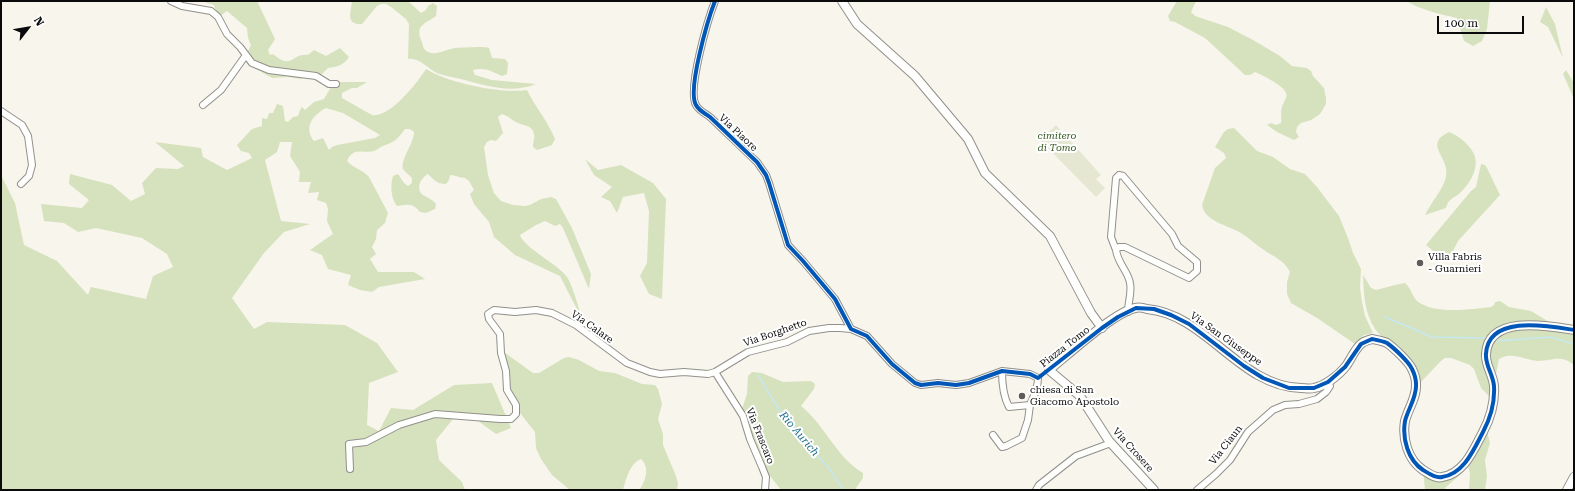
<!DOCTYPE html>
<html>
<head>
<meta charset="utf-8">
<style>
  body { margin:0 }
  #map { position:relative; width:1575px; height:491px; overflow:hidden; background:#f8f5ed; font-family:"Roboto Serif",serif }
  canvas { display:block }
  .frame { position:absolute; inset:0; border:2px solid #0a0a0a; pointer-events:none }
  .north { position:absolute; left:8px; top:8px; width:40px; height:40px; -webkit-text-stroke:3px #fff; paint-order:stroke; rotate:59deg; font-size:11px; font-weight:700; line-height:16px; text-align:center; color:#0a0a0a }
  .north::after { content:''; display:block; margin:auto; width:14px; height:18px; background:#0a0a0a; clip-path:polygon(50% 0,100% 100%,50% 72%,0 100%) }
  .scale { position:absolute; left:1437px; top:16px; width:87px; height:18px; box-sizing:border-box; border:2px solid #0a0a0a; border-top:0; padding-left:5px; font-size:12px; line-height:14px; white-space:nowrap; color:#0a0a0a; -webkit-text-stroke:3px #fff; paint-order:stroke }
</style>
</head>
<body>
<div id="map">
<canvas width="1575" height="491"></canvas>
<div class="frame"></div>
<div class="north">N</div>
<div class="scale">100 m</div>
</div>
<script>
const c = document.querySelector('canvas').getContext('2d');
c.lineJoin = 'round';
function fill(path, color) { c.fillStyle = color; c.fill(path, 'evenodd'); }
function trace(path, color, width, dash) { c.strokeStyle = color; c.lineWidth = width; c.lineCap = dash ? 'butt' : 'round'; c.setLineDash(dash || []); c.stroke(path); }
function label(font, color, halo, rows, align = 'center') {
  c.font = font + ' "Roboto Serif",serif'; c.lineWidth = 4; c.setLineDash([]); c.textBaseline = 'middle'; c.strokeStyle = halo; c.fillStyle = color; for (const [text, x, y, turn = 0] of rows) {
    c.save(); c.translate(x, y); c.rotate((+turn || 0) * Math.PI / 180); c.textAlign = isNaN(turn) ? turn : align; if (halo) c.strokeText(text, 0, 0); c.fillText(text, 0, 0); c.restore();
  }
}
fill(new Path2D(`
  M 201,1 L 257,1 L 275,39 L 268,50 L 270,55 L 273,54 C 293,71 291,53 308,55 L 314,50 L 326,56 L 340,48 L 349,57 C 344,65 337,67 328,68 L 320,76 L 310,75 L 301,79 L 288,77 L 272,78 L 247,64 L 245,57 L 251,45 L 248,38 L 247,28 L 227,11 L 218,17 L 214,5 Z
  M 352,1 L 408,1 L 421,13 L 426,10 L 428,6 L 433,3 L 437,6 L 436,16 C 425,24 414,25 422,42 C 423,45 423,50 428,52 C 437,56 446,49 455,48 C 463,48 484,46 489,48 L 492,58 L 505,59 L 508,63 L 507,74 L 502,76 C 491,71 485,67 473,70 L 475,75 L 492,80 L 536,84 C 511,94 486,86 461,79 C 453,77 445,76 437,73 C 428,69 419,57 408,59 L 409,24 L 406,19 L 391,7 L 386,4 L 381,4 L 377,6 L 362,24 C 345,25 351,12 352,1 Z
  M 1177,1 L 1196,1 L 1191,12 L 1195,16 L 1228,27 L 1253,40 L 1280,56 L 1292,66 L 1307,68 L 1311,71 L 1313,76 L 1324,88 L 1326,98 L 1326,104 L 1320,114 L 1311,120 L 1301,123 L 1297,127 L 1296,132 L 1299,137 L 1294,140 L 1277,132 L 1267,125 L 1271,123 L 1276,125 L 1281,123 C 1282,118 1280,112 1282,107 C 1283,102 1288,98 1286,93 C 1283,85 1262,75 1255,72 L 1250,75 L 1245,75 L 1205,38 L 1175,22 L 1170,21 L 1168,16 Z
  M 1406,1 L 1490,1 L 1487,29 L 1482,41 L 1473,46 L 1464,41 L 1457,18 C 1439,14 1422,10 1406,1 Z
  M 1546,7 L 1555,24 L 1563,58 L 1548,27 L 1540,22 Z
  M 426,69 C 449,83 500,94 527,90 C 535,107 548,121 555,139 L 552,145 L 537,150 L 533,147 C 533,142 535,138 534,134 C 532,124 522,126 516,122 C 511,119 508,116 502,114 L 498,117 L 503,133 L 496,141 L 491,140 L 487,142 L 484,147 L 488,175 L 494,193 L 501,201 L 513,205 L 525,206 L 530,205 L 541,199 L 551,197 L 556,199 L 572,228 L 591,274 L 589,289 L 563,228 L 560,224 L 555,226 L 545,221 L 536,225 L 520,235 C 524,248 558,264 567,277 C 573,286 579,310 583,321 L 560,276 L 515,255 L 494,237 L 489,222 L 474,204 L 470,194 L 474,190 L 469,181 L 465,178 C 459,178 456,175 450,175 L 449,180 L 446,184 C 437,184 434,180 428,174 C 421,178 415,188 423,195 C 428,198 432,199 436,204 L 435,209 L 426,213 L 420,212 C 413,203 408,204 397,206 C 391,199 390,185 393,176 L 398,174 L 404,183 L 408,186 L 412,183 L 412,178 C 409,175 405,172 403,169 C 400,160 414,143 414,132 L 410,129 L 405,129 C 397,140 394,142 383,146 C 380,147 377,150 374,151 C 364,154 353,146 347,161 C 353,168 363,170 369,177 L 388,213 L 385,223 L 377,230 L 376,239 L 372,247 L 376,254 L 370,259 L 378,272 L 414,272 L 425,279 L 379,287 L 372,292 L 360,290 L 348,285 L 351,275 L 328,269 L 322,255 L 310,250 L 333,234 L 327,221 L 328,209 L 326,203 L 317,200 L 319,192 L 308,193 L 311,182 L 299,182 L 300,172 L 290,156 L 292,142 L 280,142 L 277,152 L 265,160 L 281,221 L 310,224 L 284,232 L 264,253 L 232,298 L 254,329 L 267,322 L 345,325 L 377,343 L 398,372 L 369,383 L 367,425 L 379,431 L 391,408 L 413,410 L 454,385 L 492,383 L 511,428 L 496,434 L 471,416 L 453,419 L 436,440 L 439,460 L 462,482 L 465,490 L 1,490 L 1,175 L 15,203 L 24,245 L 57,261 L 88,295 L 91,287 L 146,299 L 153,276 L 173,267 L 167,254 L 142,238 L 96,228 L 78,232 L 64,223 L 44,221 L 41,204 L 82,208 L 89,200 L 69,184 L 70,174 L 112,185 L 131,201 L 145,194 L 142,183 L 156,168 L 178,169 L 184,166 L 155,142 L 201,148 L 203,157 L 227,170 L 252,158 L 249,153 L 241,151 L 237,145 L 252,129 L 262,126 L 262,118 L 267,119 L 269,113 L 273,113 L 277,104 L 283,106 L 285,121 L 288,122 L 293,117 L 298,116 L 300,110 L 302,107 L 305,110 L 314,102 L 324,99 L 334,82 L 367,82 L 357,88 L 352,88 L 342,93 L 342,98 L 372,115 C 390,118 417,83 426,69 ZM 326,108 L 343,113 L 380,135 L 375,138 L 337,145 L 332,147 L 329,150 L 323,138 L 314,141 C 303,127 313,115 326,108 Z
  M 1566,70 L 1574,83 L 1574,99 L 1563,74 Z
  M 1234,128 L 1257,151 L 1273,157 L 1290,169 L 1305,174 L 1317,187 L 1339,216 L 1348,238 L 1353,253 L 1361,269 L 1360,288 L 1362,302 L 1365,316 L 1373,333 L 1364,335 L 1355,344 L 1317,318 L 1291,303 L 1287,294 L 1287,282 L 1290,272 C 1284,260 1274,257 1264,250 C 1256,245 1249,238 1241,233 C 1228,225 1205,222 1202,205 L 1215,168 L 1226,158 L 1224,153 L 1215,147 L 1224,132 L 1228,129 Z
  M 1449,132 C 1457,135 1466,142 1471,149 C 1482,163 1472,182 1460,193 C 1454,198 1448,199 1446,208 L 1425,215 C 1431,202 1443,190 1446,177 C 1451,157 1422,145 1449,132 Z
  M 585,159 L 598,170 L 621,165 L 653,183 L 666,199 L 662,299 L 649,294 L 640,276 L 647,263 L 649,211 L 644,193 L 623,197 L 617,213 L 610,201 L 601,197 L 612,187 L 594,175 Z
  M 1481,164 L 1485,165 L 1487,168 L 1500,195 L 1458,241 L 1453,251 L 1443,259 L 1426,245 L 1471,191 L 1476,187 Z
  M 1363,275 L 1371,288 L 1376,290 L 1395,285 L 1405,283 C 1411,288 1412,296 1417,301 C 1435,315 1470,309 1491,307 L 1494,305 L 1495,302 L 1500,301 L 1509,307 L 1531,311 L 1551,323 C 1523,320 1483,318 1482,356 L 1492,391 L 1490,397 L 1481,388 L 1474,369 L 1470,365 L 1451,358 L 1445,358 L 1441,361 L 1418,385 C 1425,359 1387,346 1375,329 C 1364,312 1364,294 1363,275 Z
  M 1514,328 L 1574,331 L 1574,365 C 1560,354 1553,361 1538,361 C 1525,360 1511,351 1499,359 L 1496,374 C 1490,363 1487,347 1497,337 C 1501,333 1509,331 1514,328 Z
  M 501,350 L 533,373 L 539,373 L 564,358 L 569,357 L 579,360 L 599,371 L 615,373 L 642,384 L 655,385 L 658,389 L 662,404 L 658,419 L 663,434 L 663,445 L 676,476 L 678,483 L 677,490 L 639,490 C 646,481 650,467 641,459 C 630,463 626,479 623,490 L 570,490 L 552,475 L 541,459 L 536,448 L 535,432 L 520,413 L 519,407 L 507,390 Z
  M 752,372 L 762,373 L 783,382 L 811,381 L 815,384 L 814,389 L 801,406 C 825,425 836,457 863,473 L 863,478 L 856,488 L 857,490 L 781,490 L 766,471 L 742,409 L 747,394 L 748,376 Z
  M 1486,428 L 1490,443 L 1485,460 L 1487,476 L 1485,490 L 1469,490 L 1470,473 L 1466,460 Z
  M 1460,468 L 1462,473 L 1445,488 L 1446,490 L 1425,490 L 1423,469 L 1435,476 Z`), '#d6e2bd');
fill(new Path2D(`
  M 1056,125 L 1101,175 L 1096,179 L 1105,188 L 1096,197 L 1040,140 Z`), '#e5e7d3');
trace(new Path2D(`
  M 1385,317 L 1432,337 L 1487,338
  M 1495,341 L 1551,337 L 1574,344
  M 758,375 L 784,418 L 828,467 L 843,490`), '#c6e8ef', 1.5);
const minor = new Path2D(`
  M 171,1 L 182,6 L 211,11 L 218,17 L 227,34 L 240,47 L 252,63 L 269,70 L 316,76 L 329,84 L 336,84
  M 715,1 C 708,19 687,90 696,105 C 699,111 705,113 710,117 C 726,132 741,147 757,162 L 766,175 L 769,183 L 788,245 L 803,261 L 835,299 L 851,329
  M 203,105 L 221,90 L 246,55
  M 1,111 L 22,125 L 28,136 L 32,165 L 29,176 L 21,184
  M 1116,250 L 1111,237 L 1116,178 L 1119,175 L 1123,176 L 1172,234 L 1178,246 L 1197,262 L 1197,271 L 1189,278 L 1125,247 L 1119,247 L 1116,250 C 1118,264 1128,271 1130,283 C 1132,293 1128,302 1128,312
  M 1002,371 C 1002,383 1003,396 1009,407 L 1030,405 C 1034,396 1038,388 1038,378
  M 715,372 L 743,416 L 750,439 L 762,467 L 766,477 L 765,490
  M 993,435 L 1002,447 L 1006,446 L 1022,438 L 1028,420 L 1030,405
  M 350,469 L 349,444 L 366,442 L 399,425 L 435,414 L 500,419 L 511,419 L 516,414 L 516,405 L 507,390 L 506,371 L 501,353 L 500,334 L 489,319 L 488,314 L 494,310 L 515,312 L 536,310 L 552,313 L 576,325 L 627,363 L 650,372 L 660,374 L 684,372 L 708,374 L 715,372 L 748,352 L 787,342 L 809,331 L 829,328 L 840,328 L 851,329 L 867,336 L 892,364 L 915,383 L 921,385 L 938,383 L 956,385 L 969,383 L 1002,371 L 1030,374 L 1038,378
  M 1036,490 L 1039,485 L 1076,456 L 1111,443
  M 1197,490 L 1216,474 L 1230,460 L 1248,432 L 1273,410 L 1285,405 L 1299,404 L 1317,399 L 1326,392 L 1330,386 L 1328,382`);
const tertiary = new Path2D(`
  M 842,1 L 857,24 L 915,76 L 968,139 L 985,173 L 1050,236 L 1091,313 L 1102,328
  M 1154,490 L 1109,441 L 1080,396 L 1049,370 C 1068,355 1113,313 1135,308 C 1139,307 1144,308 1147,309 C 1206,314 1240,387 1301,388 C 1305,388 1310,389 1314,388 C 1325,386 1339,375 1346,366 C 1351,359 1355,349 1361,344 C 1364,341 1369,340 1372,339 C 1377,340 1383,341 1387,343 C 1394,348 1409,362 1412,369 C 1414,373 1416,379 1416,384 C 1417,397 1408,409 1405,421 C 1402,439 1408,460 1423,470 C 1428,473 1436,479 1442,477 C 1464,474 1474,449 1483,432 C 1491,417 1495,403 1494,386 C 1493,374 1485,365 1486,354 C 1488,314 1549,326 1574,330
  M 1567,490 L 1574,477`);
trace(minor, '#91908c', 8);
trace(tertiary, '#91908c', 10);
trace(minor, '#fefefc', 6);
trace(tertiary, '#fefefc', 8);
trace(new Path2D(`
  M 715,1 C 708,19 687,90 696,105 C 699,111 705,113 710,117 C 726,132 741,147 757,162 L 766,175 L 769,183 L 788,245 L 803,261 L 835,299 L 851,329 L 867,336 L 892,364 L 915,383 L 921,385 L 938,383 L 956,385 L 969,383 L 1002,371 L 1030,374 L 1038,378 L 1102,328 L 1118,317 L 1136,308 L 1154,309 L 1171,315 L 1189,324 L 1244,366 L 1263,378 L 1289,388 L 1314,388 L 1328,382 L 1345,367 L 1361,344 L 1372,339 C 1377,340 1383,341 1387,343 C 1394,348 1409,362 1412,369 C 1414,373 1416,379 1416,384 C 1417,397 1408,409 1405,421 C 1402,439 1408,460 1423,470 C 1428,473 1436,479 1442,477 C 1464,474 1474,449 1483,432 C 1491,417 1495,403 1494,386 C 1493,374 1485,365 1486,354 C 1488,314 1549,326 1574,330`), '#0057b8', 4);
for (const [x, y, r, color] of [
  [1420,263,4,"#5d5c59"],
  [1022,396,4,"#5d5c59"]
]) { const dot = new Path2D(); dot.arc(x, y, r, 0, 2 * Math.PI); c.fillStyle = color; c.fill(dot); trace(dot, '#fff', 1.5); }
label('10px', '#0a0a0a', '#fff', [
  ["Via Piaore",738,133,43],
  ["Via Calare",592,327,35],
  ["Via Borghetto",775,333,-19],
  ["Via San Giuseppe",1226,339,35],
  ["Piazza Tomo",1065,347,-38],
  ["Via Frascaro",760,436,68],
  ["Via Ciaun",1226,445,-52],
  ["Via Crosere",1133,450,48]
]);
label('italic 10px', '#355b21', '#fff', [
  ["cimitero",1057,136],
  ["di Tomo",1057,148]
]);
label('10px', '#0a0a0a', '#fff', [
  ["Villa Fabris",1428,257],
  ["- Guarnieri",1428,269],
  ["chiesa di San",1030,390],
  ["Giacomo Apostolo",1030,402]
], 'left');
label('italic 11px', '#1f6f90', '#fff', [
  ["Rio Aurich",799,434,50]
]);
</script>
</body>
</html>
